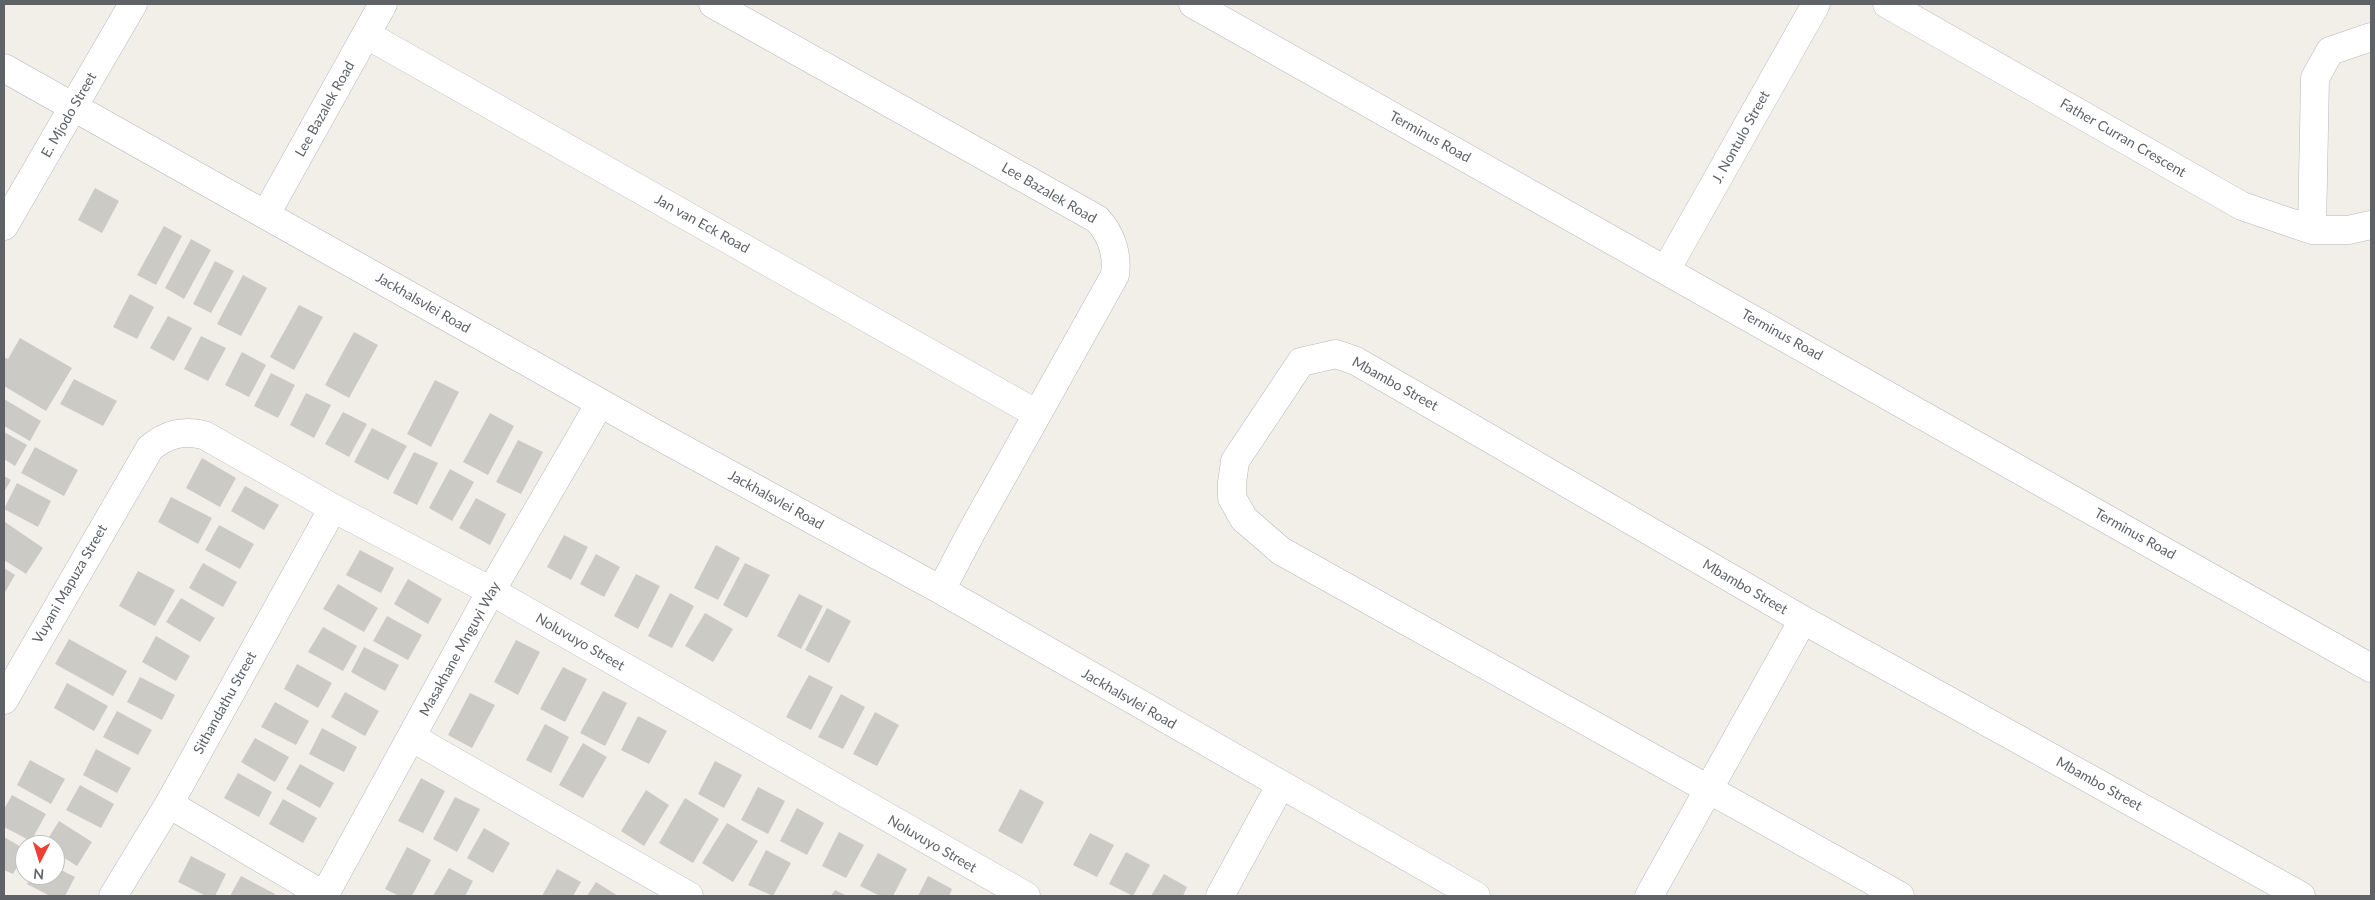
<!DOCTYPE html>
<html>
<head>
<meta charset="utf-8">
<style>
  body { margin:0 }
  #map { position:relative; width:2375px; height:900px; overflow:hidden; background:#f1efe8; font-family:Lato,sans-serif }
  canvas { display:block }
  .frame { position:absolute; inset:0; border:5px solid #5f6368; pointer-events:none }
  .north { position:absolute; left:15px; top:835px; width:50px; height:50px; box-sizing:border-box; background:#fff; border:1px solid #bfc1c3; border-radius:50%; rotate:185deg; font-size:14px; font-weight:700; line-height:20px; text-align:center; color:#5f6368 }
  .north::after { content:''; display:block; margin:auto; width:18px; height:22px; background:#ea4335; clip-path:polygon(50% 0,100% 100%,50% 72%,0 100%) }
</style>
</head>
<body>
<div id="map">
<canvas width="2375" height="900"></canvas>
<div class="frame"></div>
<div class="north">N</div>
</div>
<script>
const c = document.querySelector('canvas').getContext('2d');
c.lineJoin = 'round';
function fill(path, color) { c.fillStyle = color; c.fill(path, 'evenodd'); }
function trace(path, color, width, dash) { c.strokeStyle = color; c.lineWidth = width; c.lineCap = dash ? 'butt' : 'round'; c.setLineDash(dash || []); c.stroke(path); }
function label(font, color, halo, rows, align = 'center') {
  c.font = font + ' Lato,sans-serif'; c.lineWidth = 4; c.setLineDash([]); c.textBaseline = 'middle'; c.strokeStyle = halo; c.fillStyle = color; for (const [text, x, y, turn = 0] of rows) {
    c.save(); c.translate(x, y); c.rotate((+turn || 0) * Math.PI / 180); c.textAlign = isNaN(turn) ? turn : align; if (halo) c.strokeText(text, 0, 0); c.fillText(text, 0, 0); c.restore();
  }
}
fill(new Path2D(`
  M 95,188 L 119,201 L 102,233 L 78,220 Z
  M 164,226 L 182,236 L 156,285 L 137,275 Z
  M 191,239 L 211,250 L 184,299 L 165,288 Z
  M 215,261 L 234,271 L 211,313 L 193,304 Z
  M 243,275 L 267,288 L 241,336 L 217,324 Z
  M 130,294 L 154,307 L 137,339 L 113,327 Z
  M 299,305 L 323,317 L 294,370 L 270,357 Z
  M 168,316 L 192,328 L 174,361 L 150,348 Z
  M 354,332 L 378,345 L 349,398 L 325,385 Z
  M 201,336 L 226,348 L 208,381 L 184,369 Z
  M 20,338 L 72,368 L 46,411 L 4,386 L 4,357 L 8,359 Z
  M 242,352 L 266,365 L 249,397 L 225,385 Z
  M 271,373 L 295,385 L 278,418 L 254,406 Z
  M 74,379 L 117,401 L 103,426 L 60,404 Z
  M 435,380 L 459,392 L 431,447 L 407,434 Z
  M 306,393 L 331,405 L 314,438 L 290,425 Z
  M 4,399 L 41,421 L 30,441 L 4,426 Z
  M 343,412 L 367,424 L 349,457 L 325,444 Z
  M 490,413 L 514,426 L 488,475 L 463,462 Z
  M 372,428 L 407,446 L 388,480 L 354,462 Z
  M 4,432 L 27,445 L 15,466 L 4,459 Z
  M 518,440 L 543,452 L 521,494 L 496,482 Z
  M 35,447 L 78,470 L 64,496 L 21,473 Z
  M 414,452 L 438,463 L 417,505 L 393,493 Z
  M 202,458 L 236,478 L 220,507 L 186,488 Z
  M 450,469 L 474,482 L 452,521 L 429,508 Z
  M 4,476 L 11,480 L 4,492 Z
  M 17,483 L 51,501 L 38,527 L 4,509 Z
  M 245,486 L 279,505 L 264,530 L 231,511 Z
  M 171,497 L 212,518 L 198,544 L 158,522 Z
  M 476,498 L 506,514 L 490,545 L 459,528 Z
  M 5,522 L 43,548 L 26,574 L 4,560 Z
  M 219,525 L 254,544 L 240,569 L 205,550 Z
  M 564,535 L 588,547 L 571,580 L 547,567 Z
  M 716,545 L 740,558 L 718,600 L 694,588 Z
  M 360,550 L 394,568 L 381,593 L 346,575 Z
  M 596,554 L 620,567 L 604,597 L 580,584 Z
  M 203,563 L 237,582 L 223,607 L 189,588 Z
  M 745,563 L 770,575 L 747,618 L 723,605 Z
  M 4,568 L 15,575 L 4,594 Z
  M 138,571 L 175,590 L 155,626 L 119,606 Z
  M 636,574 L 660,586 L 638,629 L 614,616 Z
  M 408,579 L 442,599 L 428,624 L 394,604 Z
  M 338,584 L 378,608 L 364,632 L 323,609 Z
  M 670,593 L 694,606 L 672,648 L 648,636 Z
  M 799,594 L 823,606 L 801,649 L 777,636 Z
  M 181,598 L 215,618 L 200,642 L 166,622 Z
  M 827,608 L 851,621 L 829,663 L 805,650 Z
  M 705,613 L 733,629 L 713,662 L 685,646 Z
  M 387,616 L 422,635 L 408,660 L 373,641 Z
  M 323,627 L 357,646 L 343,671 L 308,652 Z
  M 156,636 L 190,656 L 176,681 L 142,662 Z
  M 69,639 L 127,671 L 113,696 L 55,664 Z
  M 516,640 L 540,652 L 518,695 L 494,682 Z
  M 364,647 L 399,665 L 385,691 L 351,672 Z
  M 297,664 L 332,683 L 318,708 L 284,689 Z
  M 563,667 L 587,679 L 565,722 L 540,709 Z
  M 809,675 L 833,687 L 811,730 L 786,717 Z
  M 140,677 L 175,695 L 162,720 L 127,702 Z
  M 67,683 L 108,706 L 94,731 L 54,708 Z
  M 603,691 L 627,703 L 605,746 L 580,733 Z
  M 345,692 L 379,711 L 365,736 L 331,717 Z
  M 470,693 L 495,705 L 472,748 L 448,735 Z
  M 841,694 L 865,707 L 843,749 L 818,737 Z
  M 275,702 L 309,721 L 296,745 L 261,727 Z
  M 117,711 L 152,730 L 138,755 L 103,737 Z
  M 875,712 L 899,725 L 877,766 L 853,754 Z
  M 638,716 L 667,731 L 649,764 L 621,750 Z
  M 545,724 L 569,737 L 551,773 L 526,760 Z
  M 322,728 L 357,747 L 344,772 L 309,754 Z
  M 255,738 L 289,757 L 275,782 L 241,762 Z
  M 583,743 L 607,757 L 583,798 L 559,785 Z
  M 96,749 L 131,768 L 117,793 L 83,775 Z
  M 30,760 L 65,779 L 51,804 L 17,785 Z
  M 715,761 L 742,775 L 724,808 L 698,794 Z
  M 300,764 L 334,783 L 320,808 L 286,789 Z
  M 238,773 L 272,792 L 259,817 L 224,798 Z
  M 421,778 L 445,791 L 423,833 L 398,821 Z
  M 80,785 L 114,804 L 101,828 L 66,810 Z
  M 758,787 L 785,801 L 768,834 L 741,820 Z
  M 1020,789 L 1044,802 L 1022,844 L 998,831 Z
  M 646,790 L 669,805 L 644,846 L 621,831 Z
  M 12,795 L 46,814 L 31,841 L 4,827 L 4,809 Z
  M 455,797 L 480,809 L 457,852 L 433,839 Z
  M 685,798 L 719,819 L 693,863 L 659,843 Z
  M 283,799 L 317,818 L 303,843 L 269,824 Z
  M 797,808 L 824,823 L 807,855 L 780,841 Z
  M 59,821 L 92,842 L 77,866 L 55,852 L 55,845 L 44,845 Z
  M 727,823 L 758,841 L 733,882 L 702,863 Z
  M 484,828 L 510,843 L 493,873 L 467,858 Z
  M 839,832 L 864,845 L 846,878 L 822,866 Z
  M 1090,833 L 1114,845 L 1097,877 L 1073,865 Z
  M 4,837 L 25,849 L 25,853 L 13,874 L 4,870 Z
  M 407,847 L 431,860 L 412,896 L 399,896 L 385,889 Z
  M 766,850 L 791,863 L 773,896 L 748,885 Z
  M 1126,852 L 1150,865 L 1133,896 L 1109,884 Z
  M 878,853 L 907,869 L 893,896 L 880,896 L 860,886 Z
  M 191,856 L 226,874 L 215,896 L 206,896 L 178,882 Z
  M 55,867 L 75,877 L 65,896 L 50,896 L 27,884 L 32,875 L 55,875 Z
  M 449,868 L 473,881 L 465,896 L 433,896 Z
  M 557,869 L 581,882 L 573,896 L 542,896 Z
  M 1164,874 L 1187,887 L 1183,896 L 1151,896 Z
  M 241,876 L 275,894 L 274,896 L 230,896 Z
  M 928,876 L 952,889 L 949,896 L 918,896 Z
  M 596,882 L 618,896 L 587,896 Z
  M 835,890 L 847,896 L 831,896 Z`), '#cccac5');
const street = new Path2D(`
  M 713,4 L 1097,219 C 1111,234 1118,254 1115,275 L 972,531 L 941,590
  M 1887,4 L 2242,206 L 2312,230 L 2348,230 L 2371,225
  M 367,35 L 1037,414
  M 4,68 L 661,437 L 941,590 L 1476,896
  M 266,214 L 383,4
  M 4,226 L 133,4
  M 2312,230 L 2315,78 L 2330,51 L 2371,37
  M 1666,270 L 1816,4
  M 4,700 L 150,448 C 167,434 183,430 204,435 L 333,508 L 491,591 L 1026,896
  M 411,737 L 689,896
  M 169,804 L 325,896
  M 113,896 L 169,804 L 333,508
  M 324,896 L 491,591 L 600,403
  M 1220,896 L 1280,786
  M 1649,896 L 1803,620
  M 1900,896 L 1281,551 L 1244,519 L 1232,498 L 1232,483 L 1235,461 L 1301,362 L 1336,354 L 1356,361 L 1803,620 L 2301,896`);
const secondary = new Path2D(`
  M 1193,4 L 2371,668`);
trace(street, '#b5b8bc', 29);
trace(secondary, '#b6babf', 29);
trace(street, '#fff', 28);
trace(secondary, '#fff', 28);
label('14px', '#5f6368', '#fff', [
  ["Lee Bazalek Road",325,109,-61],
  ["E. Mjodo Street",69,115,-60],
  ["Terminus Road",1430,137,29],
  ["J. Nontulo Street",1741,137,-61],
  ["Father Curran Crescent",2123,138,30],
  ["Lee Bazalek Road",1049,193,30],
  ["Jan van Eck Road",702,224,29],
  ["Jackhalsvlei Road",423,303,30],
  ["Terminus Road",1782,335,29],
  ["Mbambo Street",1395,384,29],
  ["Jackhalsvlei Road",776,500,29],
  ["Terminus Road",2135,534,29],
  ["Vuyani Mapuza Street",70,584,-60],
  ["Mbambo Street",1745,587,30],
  ["Noluvuyo Street",580,642,30],
  ["Masakhane Mnguyi Way",460,649,-61],
  ["Jackhalsvlei Road",1129,699,30],
  ["Sithandathu Street",225,703,-61],
  ["Mbambo Street",2099,784,29],
  ["Noluvuyo Street",932,844,30]
]);
</script>
</body>
</html>
